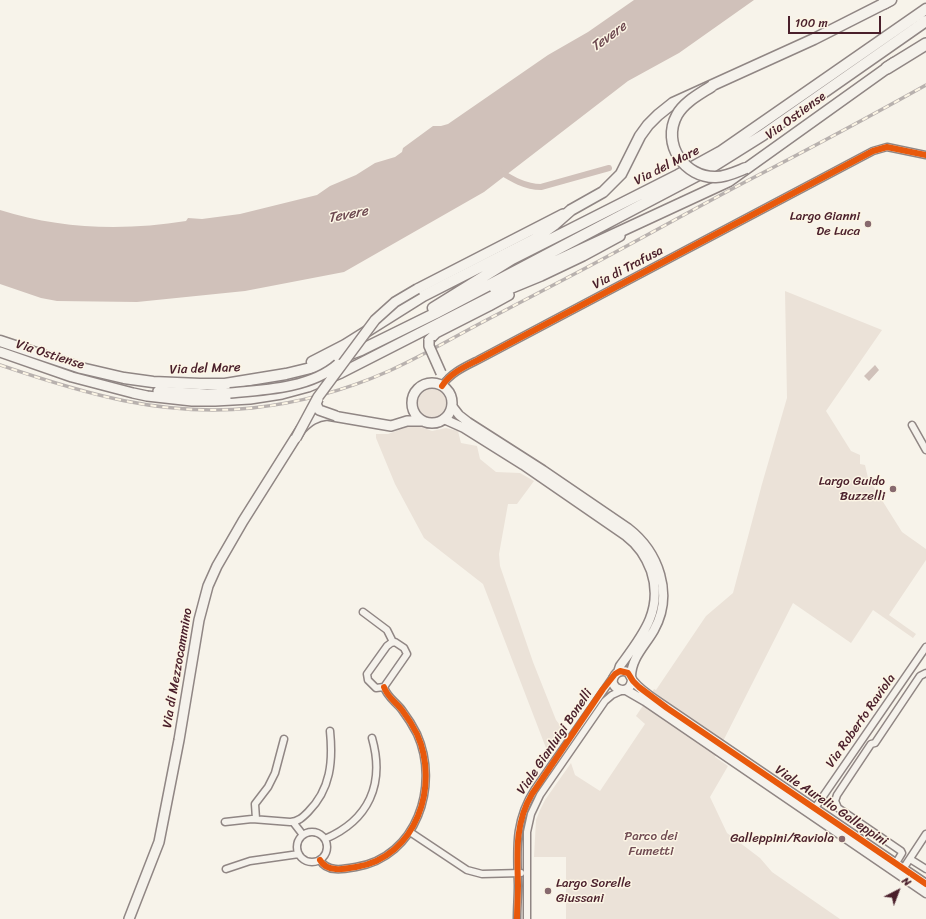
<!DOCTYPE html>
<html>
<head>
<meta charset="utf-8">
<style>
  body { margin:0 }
  #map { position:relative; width:926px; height:919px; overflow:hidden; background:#f7f3ea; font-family:Sriracha,sans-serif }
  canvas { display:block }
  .north { position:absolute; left:878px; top:871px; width:40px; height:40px; -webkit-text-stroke:3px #fcf5e5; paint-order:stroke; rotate:42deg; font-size:11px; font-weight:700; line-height:16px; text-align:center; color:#4a1f2b }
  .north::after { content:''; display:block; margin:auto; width:14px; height:18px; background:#4a1f2b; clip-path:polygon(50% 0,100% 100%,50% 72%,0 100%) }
  .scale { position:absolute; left:788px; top:16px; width:93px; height:18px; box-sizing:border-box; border:2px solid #4a1f2b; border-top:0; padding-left:5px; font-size:12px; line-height:14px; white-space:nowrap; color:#4a1f2b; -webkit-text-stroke:3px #fcf5e5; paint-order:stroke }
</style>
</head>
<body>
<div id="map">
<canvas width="926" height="919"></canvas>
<div class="north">N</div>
<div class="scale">100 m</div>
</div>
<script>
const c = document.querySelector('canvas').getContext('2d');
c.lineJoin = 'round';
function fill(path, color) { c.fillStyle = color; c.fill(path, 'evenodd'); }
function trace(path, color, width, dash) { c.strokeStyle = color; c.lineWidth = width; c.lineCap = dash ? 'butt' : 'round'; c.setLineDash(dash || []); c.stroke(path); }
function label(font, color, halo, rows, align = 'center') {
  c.font = font + ' Sriracha,sans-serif'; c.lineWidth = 3; c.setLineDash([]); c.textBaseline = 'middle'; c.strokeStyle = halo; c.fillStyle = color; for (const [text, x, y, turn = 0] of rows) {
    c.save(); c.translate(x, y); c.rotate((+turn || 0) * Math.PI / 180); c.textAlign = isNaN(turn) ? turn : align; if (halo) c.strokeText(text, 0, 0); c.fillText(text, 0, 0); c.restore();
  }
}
fill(new Path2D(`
  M 785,291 L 882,330 L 826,411 L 851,451 L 860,455 L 860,464 L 865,465 L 868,478 L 902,532 L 926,549 L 926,560 L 889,615 L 916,634 L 913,638 L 873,610 L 851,643 L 793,603 L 715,757 L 728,766 L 710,797 L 727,833 L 760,858 L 772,872 L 840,919 L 566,919 L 566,857 L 534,857 L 536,820 L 540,810 L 545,800 L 571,763 L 575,775 L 600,791 L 645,724 L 636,716 L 654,689 L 656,690 L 706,616 L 733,593 L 762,484 L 787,398 Z
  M418 403a14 14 0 1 1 28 0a14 14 0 1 1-28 0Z
  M 416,425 L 432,431 L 446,428 L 458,431 L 461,443 L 477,446 L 480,459 L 496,472 L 520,473 L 534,481 L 517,504 L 508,504 L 499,554 L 500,566 L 533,662 L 556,720 L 566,733 L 550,756 L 544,751 L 546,748 L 483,584 L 424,538 L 395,484 L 376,438 L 376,434 L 388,434 L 407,427 Z`), '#ebe2d8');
fill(new Path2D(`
  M 634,0 L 754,0 L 679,53 L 628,81 L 484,192 L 344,272 L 245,291 L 137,302 L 57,301 L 41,298 L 0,284 L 0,210 C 59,229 124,231 186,221 L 188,218 L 202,219 L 240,214 L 317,195 L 330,186 L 356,175 L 375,163 L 395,157 L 402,152 L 403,148 L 433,126 L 441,126 L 448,124 L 548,55 L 588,32 Z
  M 875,365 L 879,370 L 869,381 L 864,376 Z`), '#d0c1ba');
trace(new Path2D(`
  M 499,171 C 512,179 525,187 541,187 L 609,168`), '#d0c1ba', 6);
const minor = new Path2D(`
  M 442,386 C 450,373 466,366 478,360 L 873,151 L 887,147 L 926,155
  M 912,425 L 926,450
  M 363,612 L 387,630 L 393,642
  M 395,642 L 404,648 L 407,654 L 384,687 L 376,688 L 368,680 L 367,674 L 387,646 L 391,643 Z
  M 815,808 L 926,647
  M 256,819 L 255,804 L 268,787 L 275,773 L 284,739
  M 225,822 L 252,819 L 290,822 C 298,822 303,817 308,812 C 331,789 333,761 330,731
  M 293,822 L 303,835
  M 410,832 L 467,870 L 482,874 L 521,873
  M297 847a15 15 0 1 1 30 0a15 15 0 1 1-30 0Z
  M 325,839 C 369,820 385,784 372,738
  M 910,859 L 926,869
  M 320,860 C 327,873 345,869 356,867 C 417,857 440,785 417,734 C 413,726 408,718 402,710 C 396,702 387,697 384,687
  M 896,863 L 902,853 L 901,851 L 838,808 L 835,801 L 837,795 L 871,744 L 875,743 L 920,676 L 926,673
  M 226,869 L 250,861 L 299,854
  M 903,869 L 926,834
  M 517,919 C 517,908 518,896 518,885 C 517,849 514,821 535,789 L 613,677
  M 527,919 L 527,832 L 531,814 L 540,795 L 605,701 L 612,695 L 623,690`);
const tertiary = new Path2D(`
  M 452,406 L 459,415 L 468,422 L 543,470 L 628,528 C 659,552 674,594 654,630 C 645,646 631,658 631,677
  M 444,419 L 464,428 L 523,465 L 626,536 C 638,545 646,557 651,571 C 664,610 642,636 620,666 L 618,672
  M 632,679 C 631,699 605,688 615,675 C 617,672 620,671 623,671 C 630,671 630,677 633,681 C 640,690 651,697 660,703 L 926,884
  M 626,690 L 645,701 L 926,893`);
const secondary = new Path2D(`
  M 417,289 L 563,214
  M 429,340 L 436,333 L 489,306 L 509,295
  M 0,352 L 72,377 L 133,393 L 147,396 L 192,401 L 215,401 L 250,399 L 282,394 L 308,387 L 341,373 L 490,297 L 541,276 L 583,256 L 620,236
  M412 403a20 20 0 1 1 40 0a20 20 0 1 1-40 0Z
  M 158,391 L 207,394 L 230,393
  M 129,919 L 159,842 L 179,740 L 199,620 L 208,586 L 217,566 L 243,521 L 301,429 C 309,421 316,416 327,415 L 391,426 L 407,421 L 422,421`);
const primary = new Path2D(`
  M 495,289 L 524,276 L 729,181 L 894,63
  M 433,308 L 512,259 L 678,175 L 720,152 L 926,9
  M 0,341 L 81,368 L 124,378 L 153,382 L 200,384 L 225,384 L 286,374 L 319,366 L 361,350 L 436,313 L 704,172 L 763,135 L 926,21
  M 312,362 L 345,345 L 423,296 L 533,240 L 554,225 L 571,210 L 603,192 L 621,174 L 640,136 L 648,125 L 658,115 L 673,103 L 814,39 L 891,0`);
const motorway = new Path2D(`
  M 884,3 L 889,0
  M 887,68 L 926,44`);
trace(minor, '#908684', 9);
trace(tertiary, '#908684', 11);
trace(secondary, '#908684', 12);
trace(primary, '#908684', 13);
trace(motorway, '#908684', 14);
trace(minor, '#f5f2ec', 6);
trace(tertiary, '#f5f2ec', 8);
trace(secondary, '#f5f2ec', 9);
trace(primary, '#f5f2ec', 10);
trace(motorway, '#f5f2ec', 11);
const rail = new Path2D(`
  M 0,365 C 85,394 162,417 252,408 C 299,403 346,390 389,371 C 420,357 449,340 479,324 C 513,306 548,288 582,270 C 637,241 692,210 747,181 C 807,150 867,118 926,85`);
trace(rail, '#b8b1ae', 3.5);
trace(rail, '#fcf5e5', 2, [6]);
const secondaryBridge = new Path2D(`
  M 429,340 L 429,346 L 441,373
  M 230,393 C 265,390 311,388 338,364
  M 318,399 L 316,404 L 319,410 L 336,416
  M 296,438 L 318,397 L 375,320 L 395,302 L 417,289`);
const primaryBridge = new Path2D(`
  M 712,86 C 700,94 684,102 677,115 C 661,144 685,178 716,177 C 726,177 736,172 746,168`);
trace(secondaryBridge, '#908684', 12, []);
trace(primaryBridge, '#908684', 13, []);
trace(secondaryBridge, '#f5f2ec', 9);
trace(primaryBridge, '#f5f2ec', 10);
trace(new Path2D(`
  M 442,386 C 450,373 466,366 478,360 L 873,151 L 887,147 L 926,155
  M 320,860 C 327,873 345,869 356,867 C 417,857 440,785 417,734 C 413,726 408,718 402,710 C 396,702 387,697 384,687
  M 517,919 C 517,908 518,896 518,885 C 517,853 515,822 532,794 L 603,689 L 615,674 L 620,671 L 628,673 L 633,681 L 639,687 L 667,708 L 926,884`), '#e8590c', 6);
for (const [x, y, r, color] of [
  [868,224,4,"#87696e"],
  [893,489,4,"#87696e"],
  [842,839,4,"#87696e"],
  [548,891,4,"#87696e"]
]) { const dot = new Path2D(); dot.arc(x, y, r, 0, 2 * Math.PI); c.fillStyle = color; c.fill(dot); trace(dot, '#fcf5e5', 1.5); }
label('13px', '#4a1f2b', '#fcf5e5', [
  ["Via Ostiense",796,116,-36],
  ["Via del Mare",667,166,-27],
  ["Via di Trafusa",628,268,-28],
  ["Via Ostiense",50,355,18],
  ["Via del Mare",205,369,-2],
  ["Via di Mezzocammino",178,668,-80],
  ["Via Roberto Raviola",861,721,-55],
  ["Viale Gianluigi Bonelli",555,742,-56],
  ["Viale Aurelio Galleppini",831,806,34]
]);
label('13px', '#4a1f2b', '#fcf5e5', [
  ["Largo Gianni",860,217],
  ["De Luca",860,232],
  ["Largo Guido",885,482],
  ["Buzzelli",885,497],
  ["Galleppini/Raviola",834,839],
  ["Largo Sorelle",556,884,"left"],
  ["Giussani",556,899,"left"]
], 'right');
label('13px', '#704c53', '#fcf5e5', [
  ["Parco dei",651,837],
  ["Fumetti",651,852]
]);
label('italic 14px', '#6d4950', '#fcf5e5', [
  ["Tevere",609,37,-36],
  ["Tevere",348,215,-11]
]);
</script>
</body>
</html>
